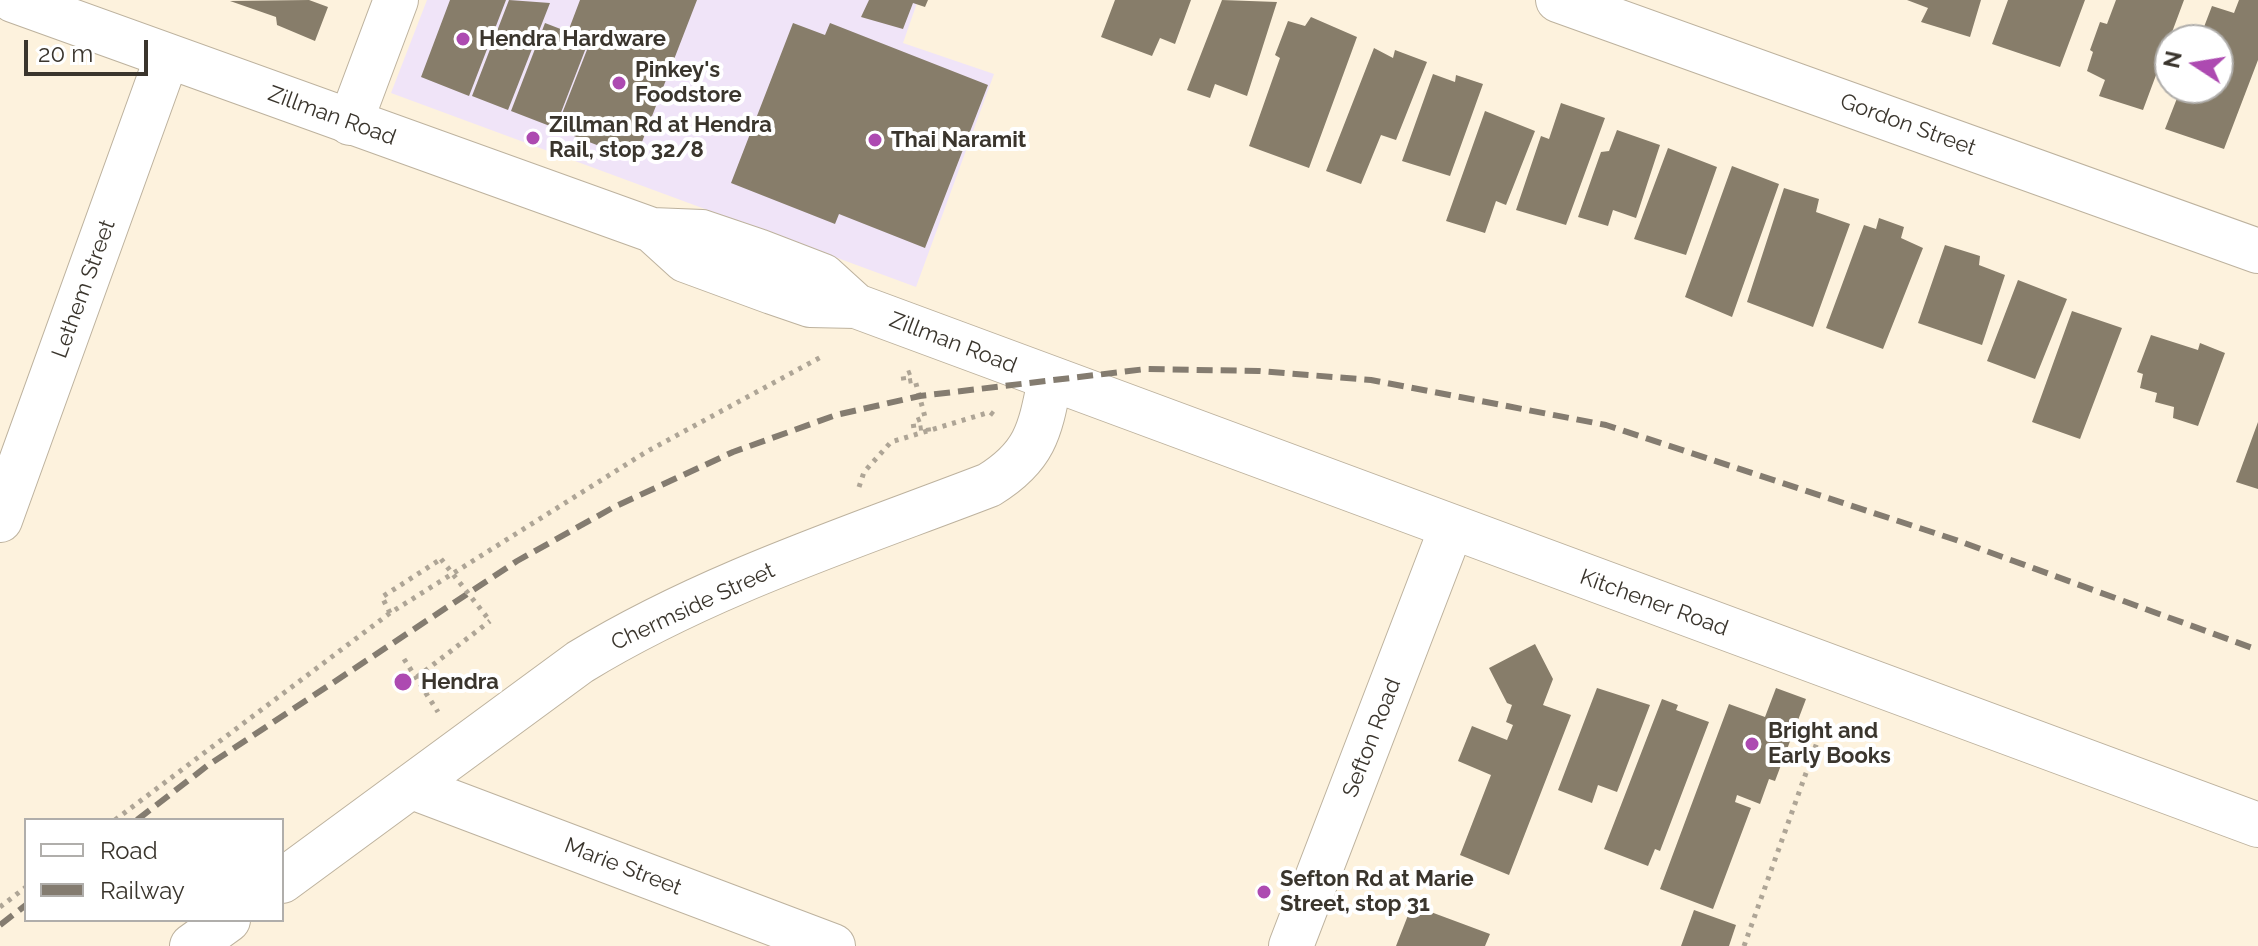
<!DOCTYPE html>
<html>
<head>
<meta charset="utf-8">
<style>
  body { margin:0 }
  #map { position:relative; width:2258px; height:946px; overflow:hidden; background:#fdf2dd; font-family:Raleway,sans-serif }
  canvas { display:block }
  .legend { position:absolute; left:24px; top:818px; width:260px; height:104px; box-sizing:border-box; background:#fff; border:2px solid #b0aeab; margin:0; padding:10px 14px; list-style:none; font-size:24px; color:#3a352d }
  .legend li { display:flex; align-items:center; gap:16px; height:40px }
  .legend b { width:40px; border:2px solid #b0aeab }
  .north { position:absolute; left:2154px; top:24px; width:80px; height:80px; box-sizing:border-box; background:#fff; border:2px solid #b0aeab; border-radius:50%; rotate:282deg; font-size:22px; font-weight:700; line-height:32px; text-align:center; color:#3a352d }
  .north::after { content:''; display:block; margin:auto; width:28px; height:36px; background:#ad4ab1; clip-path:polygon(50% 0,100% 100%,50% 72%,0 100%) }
  .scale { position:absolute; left:24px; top:40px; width:124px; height:36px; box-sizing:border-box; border:4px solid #3a352d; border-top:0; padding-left:10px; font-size:24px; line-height:28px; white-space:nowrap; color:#3a352d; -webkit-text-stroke:6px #fff; paint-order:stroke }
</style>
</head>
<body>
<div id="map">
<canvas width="2258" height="946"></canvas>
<ul class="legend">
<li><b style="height:10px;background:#fff"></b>Road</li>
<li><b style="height:10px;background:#847c70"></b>Railway</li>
</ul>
<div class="north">N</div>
<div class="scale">20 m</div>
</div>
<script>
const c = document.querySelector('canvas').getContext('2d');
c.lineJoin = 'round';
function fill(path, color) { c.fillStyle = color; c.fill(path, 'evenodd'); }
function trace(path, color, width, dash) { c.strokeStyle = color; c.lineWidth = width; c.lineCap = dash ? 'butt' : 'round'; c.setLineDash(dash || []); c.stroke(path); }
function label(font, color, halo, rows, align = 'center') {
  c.font = font + ' Raleway,sans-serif'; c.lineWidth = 8; c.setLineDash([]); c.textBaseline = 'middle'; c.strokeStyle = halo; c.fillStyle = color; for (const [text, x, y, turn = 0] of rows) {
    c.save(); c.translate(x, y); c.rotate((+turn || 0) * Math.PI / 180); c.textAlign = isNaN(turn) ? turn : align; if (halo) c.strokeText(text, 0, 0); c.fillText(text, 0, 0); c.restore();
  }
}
fill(new Path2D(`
  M 427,0 L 918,0 L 903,43 L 994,74 L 916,287 L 391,93 Z`), '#f0e4f8');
fill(new Path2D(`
  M 309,0 L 328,7 L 315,41 L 277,25 L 276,17 L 230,1 Z
  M 450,0 L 506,0 L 469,96 L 421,77 Z
  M 509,0 L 550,3 L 508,110 L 472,96 Z
  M 580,0 L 697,0 L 635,160 L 556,129 L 592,37 L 569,29 Z
  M 869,0 L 928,0 L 925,7 L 913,3 L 903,29 L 861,17 Z
  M 1115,0 L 1191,0 L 1175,44 L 1160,38 L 1152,56 L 1101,37 Z
  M 1222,0 L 1277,2 L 1247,96 L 1215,84 L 1210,98 L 1187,90 Z
  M 1907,0 L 1981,0 L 1970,37 L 1921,22 L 1928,8 Z
  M 2008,0 L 2085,0 L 2060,67 L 1992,44 Z
  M 2116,0 L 2184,0 L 2143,110 L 2099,96 L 2105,80 L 2087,71 L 2093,52 L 2090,50 L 2100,22 L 2107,24 Z
  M 2239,0 L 2258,0 L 2258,60 L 2224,149 L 2165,129 L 2181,88 L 2218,88 L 2218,40 L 2199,40 L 2212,6 L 2234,13 Z
  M 1311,17 L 1357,37 L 1309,168 L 1249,146 L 1280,58 L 1275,55 L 1288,21 L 1305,26 Z
  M 545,23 L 589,40 L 555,128 L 511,111 Z
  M 793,23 L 825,35 L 830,23 L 988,85 L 925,248 L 839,214 L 835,224 L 731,183 Z
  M 1374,48 L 1393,58 L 1395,50 L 1427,62 L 1396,140 L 1381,135 L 1361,184 L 1326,171 Z
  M 1433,74 L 1455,82 L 1456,75 L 1483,84 L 1450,176 L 1402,161 Z
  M 1561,103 L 1605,118 L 1566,225 L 1516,210 L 1541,136 L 1549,139 Z
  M 1485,111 L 1535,131 L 1506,205 L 1496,201 L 1485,233 L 1446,221 Z
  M 1617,130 L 1660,145 L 1636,218 L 1613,210 L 1608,226 L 1578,217 L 1601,152 L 1609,151 Z
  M 1668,148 L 1717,167 L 1686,255 L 1634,239 Z
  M 1732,166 L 1779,184 L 1732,317 L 1685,297 Z
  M 1784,188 L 1819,199 L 1816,212 L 1850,224 L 1813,327 L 1747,302 Z
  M 1879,218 L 1904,227 L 1901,238 L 1923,248 L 1883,349 L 1826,328 L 1864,225 L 1876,229 Z
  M 1945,245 L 1980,256 L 1979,265 L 2005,275 L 1982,345 L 1918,323 Z
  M 2018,280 L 2067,299 L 2035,379 L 1987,361 Z
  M 2072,311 L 2122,328 L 2080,439 L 2032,422 Z
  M 2151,335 L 2198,350 L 2200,343 L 2225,353 L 2198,426 L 2173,418 L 2174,407 L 2155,402 L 2157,393 L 2140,388 L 2143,374 L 2137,372 Z
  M 2258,422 L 2258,489 L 2236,482 Z
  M 1535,644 L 1553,679 L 1543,705 L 1571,715 L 1509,875 L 1460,855 L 1491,775 L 1458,761 L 1472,726 L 1507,740 L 1513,725 L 1506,722 L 1512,705 L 1507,703 L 1489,668 Z
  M 1597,688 L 1650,705 L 1617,792 L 1598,785 L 1592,803 L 1558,790 Z
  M 1776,688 L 1806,699 L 1775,781 L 1769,779 L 1760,804 L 1737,795 L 1735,802 L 1751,808 L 1713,909 L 1660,889 L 1729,704 L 1765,717 Z
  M 1662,699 L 1678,705 L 1676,710 L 1709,722 L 1660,851 L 1655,849 L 1648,866 L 1604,849 Z
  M 1412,905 L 1490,934 L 1485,946 L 1396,946 Z
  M 1694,910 L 1736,925 L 1729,946 L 1681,946 Z`), '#877d6a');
const minor = new Path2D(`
  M 1558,0 L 2258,251
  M 350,123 L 396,0
  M 0,520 L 167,57
  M 412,787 L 833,946
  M 282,881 L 580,662 C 706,585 851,538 989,485 C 1036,456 1040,430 1050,380
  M 192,946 L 228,920
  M 1291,946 L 1451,529`);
const major = new Path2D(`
  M 13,0 L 652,230 L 702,232 L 758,251 L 823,276 L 856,306
  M 652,230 L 685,260 L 772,292 L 810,305 L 856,306 L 2258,825`);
trace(minor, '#bdb29e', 46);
trace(major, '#bdb29e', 46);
trace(new Path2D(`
  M 911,372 L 903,375 L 904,382 L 915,380 L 925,417 L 913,422 L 914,429 L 928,427 L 929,433
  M 859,487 L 864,472 L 891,442 L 990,412 L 998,418
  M 390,613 L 382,597 L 441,559
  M 404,659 L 438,712
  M 417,677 L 490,621
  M 115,820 L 390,613 L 646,452 L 821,357
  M 0,907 L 26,887
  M 1744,946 L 1825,720`), '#aea596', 5, [4, 6]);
trace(minor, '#fff', 44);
trace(major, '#fff', 44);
trace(new Path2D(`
  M 137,820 L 207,766 L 517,561 L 614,507 L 733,452 L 836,415 L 920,396 L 1146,369 L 1259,371 L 1371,380 L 1606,425 L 1956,540 L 2258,650
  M 0,925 L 26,905`), '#847c70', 6, [16, 8]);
trace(new Path2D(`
  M 441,559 L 490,621`), '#aea596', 5, [4, 6]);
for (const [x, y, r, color] of [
  [463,39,8,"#ad4ab1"],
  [619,83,8,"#ad4ab1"],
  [533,138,8,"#ad4ab1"],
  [875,140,8,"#ad4ab1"],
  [403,682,10,"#ad4ab1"],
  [1752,744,8,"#ad4ab1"],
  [1264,892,8,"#ad4ab1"]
]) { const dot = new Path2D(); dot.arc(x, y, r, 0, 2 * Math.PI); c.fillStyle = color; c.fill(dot); trace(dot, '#fff', 3); }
label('bold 22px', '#3a352d', '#fff', [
  ["Hendra Hardware",479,39],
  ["Pinkey's",635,70],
  ["Foodstore",635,95],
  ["Zillman Rd at Hendra",549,125],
  ["Rail, stop 32/8",549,150],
  ["Thai Naramit",891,140],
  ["Hendra",421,682],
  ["Bright and",1768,731],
  ["Early Books",1768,756],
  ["Sefton Rd at Marie",1280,879],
  ["Street, stop 31",1280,904]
], 'left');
label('22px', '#3a352d', '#fff', [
  ["Zillman Road",332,116,20],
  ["Gordon Street",1908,125,20],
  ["Lethem Street",84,289,-70],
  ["Zillman Road",953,343,21],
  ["Kitchener Road",1654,603,20],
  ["Chermside Street",693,607,-25],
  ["Sefton Road",1372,738,-69],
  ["Marie Street",623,867,21]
]);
</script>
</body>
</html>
